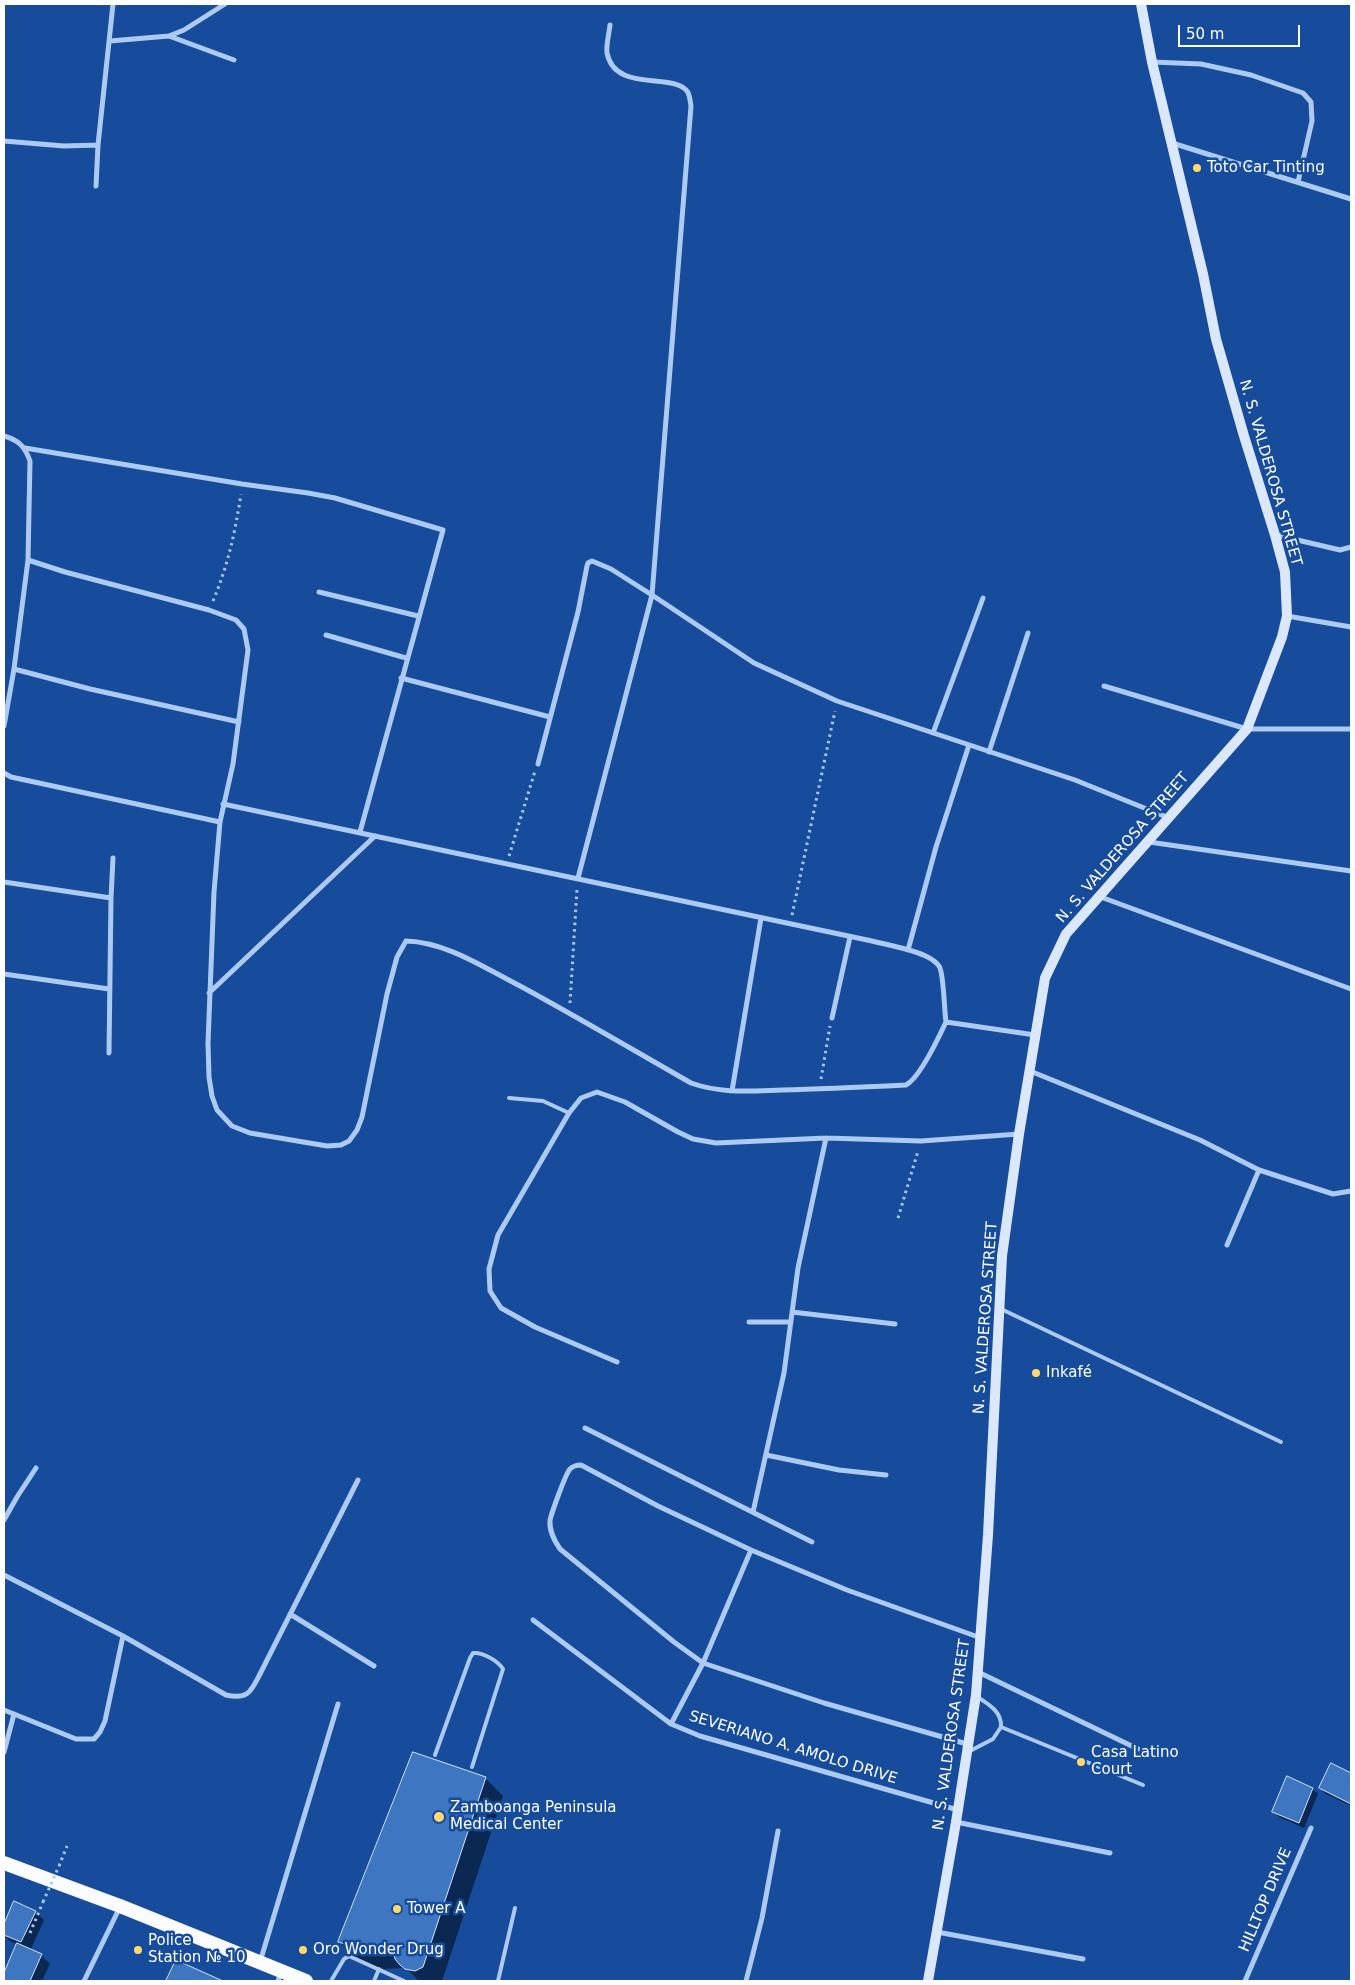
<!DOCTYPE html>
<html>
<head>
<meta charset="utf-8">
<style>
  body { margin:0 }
  #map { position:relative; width:1355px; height:1985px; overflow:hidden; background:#164c9b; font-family:"DejaVu Sans",sans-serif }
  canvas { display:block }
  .frame { position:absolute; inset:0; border:5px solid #fff; pointer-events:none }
  .scale { position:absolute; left:1178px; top:25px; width:122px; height:22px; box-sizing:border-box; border:2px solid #fff; border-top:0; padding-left:6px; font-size:15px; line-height:18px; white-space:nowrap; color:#fff; -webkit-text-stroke:4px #164c9b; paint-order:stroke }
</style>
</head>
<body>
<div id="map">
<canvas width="1355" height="1985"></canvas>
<div class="frame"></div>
<div class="scale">50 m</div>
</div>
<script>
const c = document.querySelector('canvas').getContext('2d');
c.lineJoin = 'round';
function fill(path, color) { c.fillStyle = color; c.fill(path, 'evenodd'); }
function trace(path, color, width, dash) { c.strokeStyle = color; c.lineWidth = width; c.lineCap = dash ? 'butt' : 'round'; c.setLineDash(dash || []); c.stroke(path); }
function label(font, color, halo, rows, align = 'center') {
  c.font = font + ' "DejaVu Sans",sans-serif'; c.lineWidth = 5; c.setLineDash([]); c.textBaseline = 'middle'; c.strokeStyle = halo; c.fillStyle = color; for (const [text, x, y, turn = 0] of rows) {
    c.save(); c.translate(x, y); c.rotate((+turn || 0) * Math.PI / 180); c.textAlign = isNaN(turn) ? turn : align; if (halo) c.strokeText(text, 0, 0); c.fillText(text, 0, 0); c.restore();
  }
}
fill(new Path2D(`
  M 414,1753 L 486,1779 L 503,1796 L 442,1981 L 419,1981 L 406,1968 L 384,1969 L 357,1960 L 339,1942 Z
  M 1331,1764 L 1351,1774 L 1351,1806 L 1326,1794 L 1320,1788 Z
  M 1287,1778 L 1313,1789 L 1318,1794 L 1304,1828 L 1279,1817 L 1273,1811 Z
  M 15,1902 L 35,1912 L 44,1920 L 31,1949 L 41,1955 L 50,1964 L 42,1981 L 4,1981 L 4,1974 L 18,1945 L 10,1941 L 4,1935 L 4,1927 Z
  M 177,1961 L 218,1980 L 219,1981 L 167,1981 Z`), '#0007');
const building = new Path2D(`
  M 413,1752 L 486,1777 L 423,1967 L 415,1971 L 405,1969 L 400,1965 L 395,1959 L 393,1950 L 370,1952 L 338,1942 Z
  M 1331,1763 L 1351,1773 L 1351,1804 L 1319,1788 Z
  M 1287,1776 L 1313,1788 L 1299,1823 L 1272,1812 Z
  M 14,1901 L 36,1911 L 21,1942 L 4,1935 L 4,1924 Z
  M 17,1943 L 42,1954 L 30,1981 L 4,1981 L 4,1973 Z
  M 176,1960 L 223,1981 L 166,1981 Z`);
fill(building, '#3f76c1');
trace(building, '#d4e5fc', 1);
trace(new Path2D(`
  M 213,601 C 228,565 235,533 241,494
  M 509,856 L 535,771
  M 792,915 L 835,711
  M 570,1003 L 577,889
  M 821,1079 L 830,1026
  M 898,1218 L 918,1151
  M 59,1866 L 67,1846
  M 30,1933 L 43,1902`), '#accaf2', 3, [2.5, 4]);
trace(new Path2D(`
  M 509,1098 L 543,1101 L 569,1113
  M 1001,1309 L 1281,1442
  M 976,1696 C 988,1704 1002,1711 1001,1727
  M 968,1752 L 993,1739 L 1001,1727 L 1143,1785
  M 435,1755 L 470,1658 L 473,1653 C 483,1652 498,1661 503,1669 L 472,1767
  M 331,1981 L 344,1959 L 349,1956 L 404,1981
  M 374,1981 L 379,1969
  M 498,1981 L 515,1908`), '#accaf2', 4);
trace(new Path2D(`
  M 169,36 L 234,60
  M 110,41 L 169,36 L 184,30 L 225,4
  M 1152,62 L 1201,64 L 1251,75 L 1303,93 L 1311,102 L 1312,121 L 1298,182
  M 4,141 L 64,146 L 98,145
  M 1172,143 L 1351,199
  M 96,186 L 98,145 L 113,4
  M 4,436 C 19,440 25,447 30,461 L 28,560 L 65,572 L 209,610 L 236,620 L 244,629 L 248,650 L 233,764 L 220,822 L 214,892 L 208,1043 L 209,1077 L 212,1096 L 217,1110 L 232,1126 L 250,1133 L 327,1146 L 341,1145 L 349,1141 L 357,1130 L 362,1117 L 387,994 L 397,957 L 406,941 C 447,942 486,969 522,987 C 579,1018 635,1051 691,1083 C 722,1094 750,1091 782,1090 C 823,1089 865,1087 906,1085 C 920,1078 939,1037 946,1022
  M 25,448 L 242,484 L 308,493 L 335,498 L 443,530 L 360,832
  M 1276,535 L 1340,550 L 1351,547
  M 319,592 L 418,616
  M 1287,616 L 1351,627
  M 326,635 L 406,658
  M 14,669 L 90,689 L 239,722
  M 401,678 L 550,717
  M 1104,686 L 1247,729 L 1351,729
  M 4,726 L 14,669 L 28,560
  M 933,733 L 983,598
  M 989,752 L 1028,633
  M 538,764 L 578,612 L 587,566 L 588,563 L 592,561 L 611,569 L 652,595 L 754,663 L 837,701 L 1075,780 L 1169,818
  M 4,773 L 11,777 L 220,822
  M 223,804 L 872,941 C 887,945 933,952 940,968 C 944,979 944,1008 946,1022 L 1035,1035
  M 1149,842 L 1351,871
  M 578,878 L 652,595 L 691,106 C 690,101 690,95 687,91 C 672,72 615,93 607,53 C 606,45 609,34 610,25
  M 4,882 L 111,898
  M 1098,896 L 1351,989
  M 908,950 L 936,847 L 969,745
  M 4,974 L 109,989
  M 209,993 L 375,836
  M 832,1018 L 850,937
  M 109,1053 L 111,898 L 113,858
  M 1030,1071 L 1200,1140 L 1259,1170 L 1333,1194 L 1351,1191
  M 732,1091 L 761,918
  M 1227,1245 L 1259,1170
  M 792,1312 L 895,1324
  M 749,1322 L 791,1322
  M 617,1362 L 535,1327 L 501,1308 L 490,1291 L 489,1269 L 498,1235 L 569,1113 L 581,1098 L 597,1092 L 625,1102 L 678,1132 L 693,1139 L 716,1143 L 826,1138 L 921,1141 L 1019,1134
  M 585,1428 L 812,1542
  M 766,1455 L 839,1470 L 886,1475
  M 753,1512 L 784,1373 L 798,1268 L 826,1138
  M 4,1520 L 17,1497 L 36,1468
  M 4,1575 L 123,1636 L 226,1695 C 249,1700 251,1691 261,1672 L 358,1480
  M 290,1614 L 374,1666
  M 533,1620 L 671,1724 L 700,1736 L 958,1810
  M 978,1672 L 1138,1749
  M 4,1710 L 76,1739 L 94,1739 L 100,1732 L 105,1721 L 123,1636
  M 671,1724 L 703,1663 L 751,1550
  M 967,1744 L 824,1703 L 703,1663 L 674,1642 L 560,1549 C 554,1540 549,1531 550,1520 C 552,1512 565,1475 570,1469 C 573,1466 577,1465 581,1465 L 658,1506 L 751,1550 L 847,1590 L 981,1638
  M 4,1752 L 14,1714
  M 956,1822 L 1110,1853
  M 937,1932 L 1083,1959
  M 260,1962 L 338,1704
  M 84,1981 L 120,1907
  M 278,1981 L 281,1972
  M 746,1981 L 762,1918 L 778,1831
  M 1245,1981 L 1311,1828`), '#accaf2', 5);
trace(new Path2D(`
  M 928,1981 L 956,1822 L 976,1695 L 988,1535 L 1002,1256 L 1019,1134 L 1045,978 L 1066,934 L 1247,729 L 1282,637 L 1287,616 L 1285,572 L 1275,535 L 1244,436 L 1216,339 L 1203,274 L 1152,62 L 1141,4`), '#dbe8fc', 10);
trace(new Path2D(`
  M 4,1863 L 120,1906 L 306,1981`), '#fbfcff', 14);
trace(new Path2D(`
  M 43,1902 L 59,1866`), '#accaf2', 3, [2.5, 4]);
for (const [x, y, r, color] of [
  [1197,168,5,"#ffd96d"],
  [1036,1373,5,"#ffd96d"],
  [1081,1762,5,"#ffd96d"],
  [439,1817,6,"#ffd96d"],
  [397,1909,5,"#ffd96d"],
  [138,1950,5,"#ffd96d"],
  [303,1950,5,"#ffd96d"]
]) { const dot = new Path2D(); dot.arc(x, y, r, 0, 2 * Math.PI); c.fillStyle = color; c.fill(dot); trace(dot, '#164c9b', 2); }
label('15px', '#fff', '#164c9b', [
  ["Toto Car Tinting",1207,168],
  ["Inkafé",1046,1373],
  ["Casa Latino",1091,1753],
  ["Court",1091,1770],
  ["Zamboanga Peninsula",450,1808],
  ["Medical Center",450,1825],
  ["Tower A",407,1909],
  ["Police",148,1941],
  ["Station № 10",148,1958],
  ["Oro Wonder Drug",313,1950]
], 'left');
label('15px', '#fff', '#164c9b', [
  ["N. S. VALDEROSA STREET",1270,473,74],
  ["N. S. VALDEROSA STREET",1123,848,-49],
  ["N. S. VALDEROSA STREET",986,1318,-86],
  ["N. S. VALDEROSA STREET",952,1735,-82],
  ["SEVERIANO A. AMOLO DRIVE",793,1748,17],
  ["HILLTOP DRIVE",1266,1900,-67]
]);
</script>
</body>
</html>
